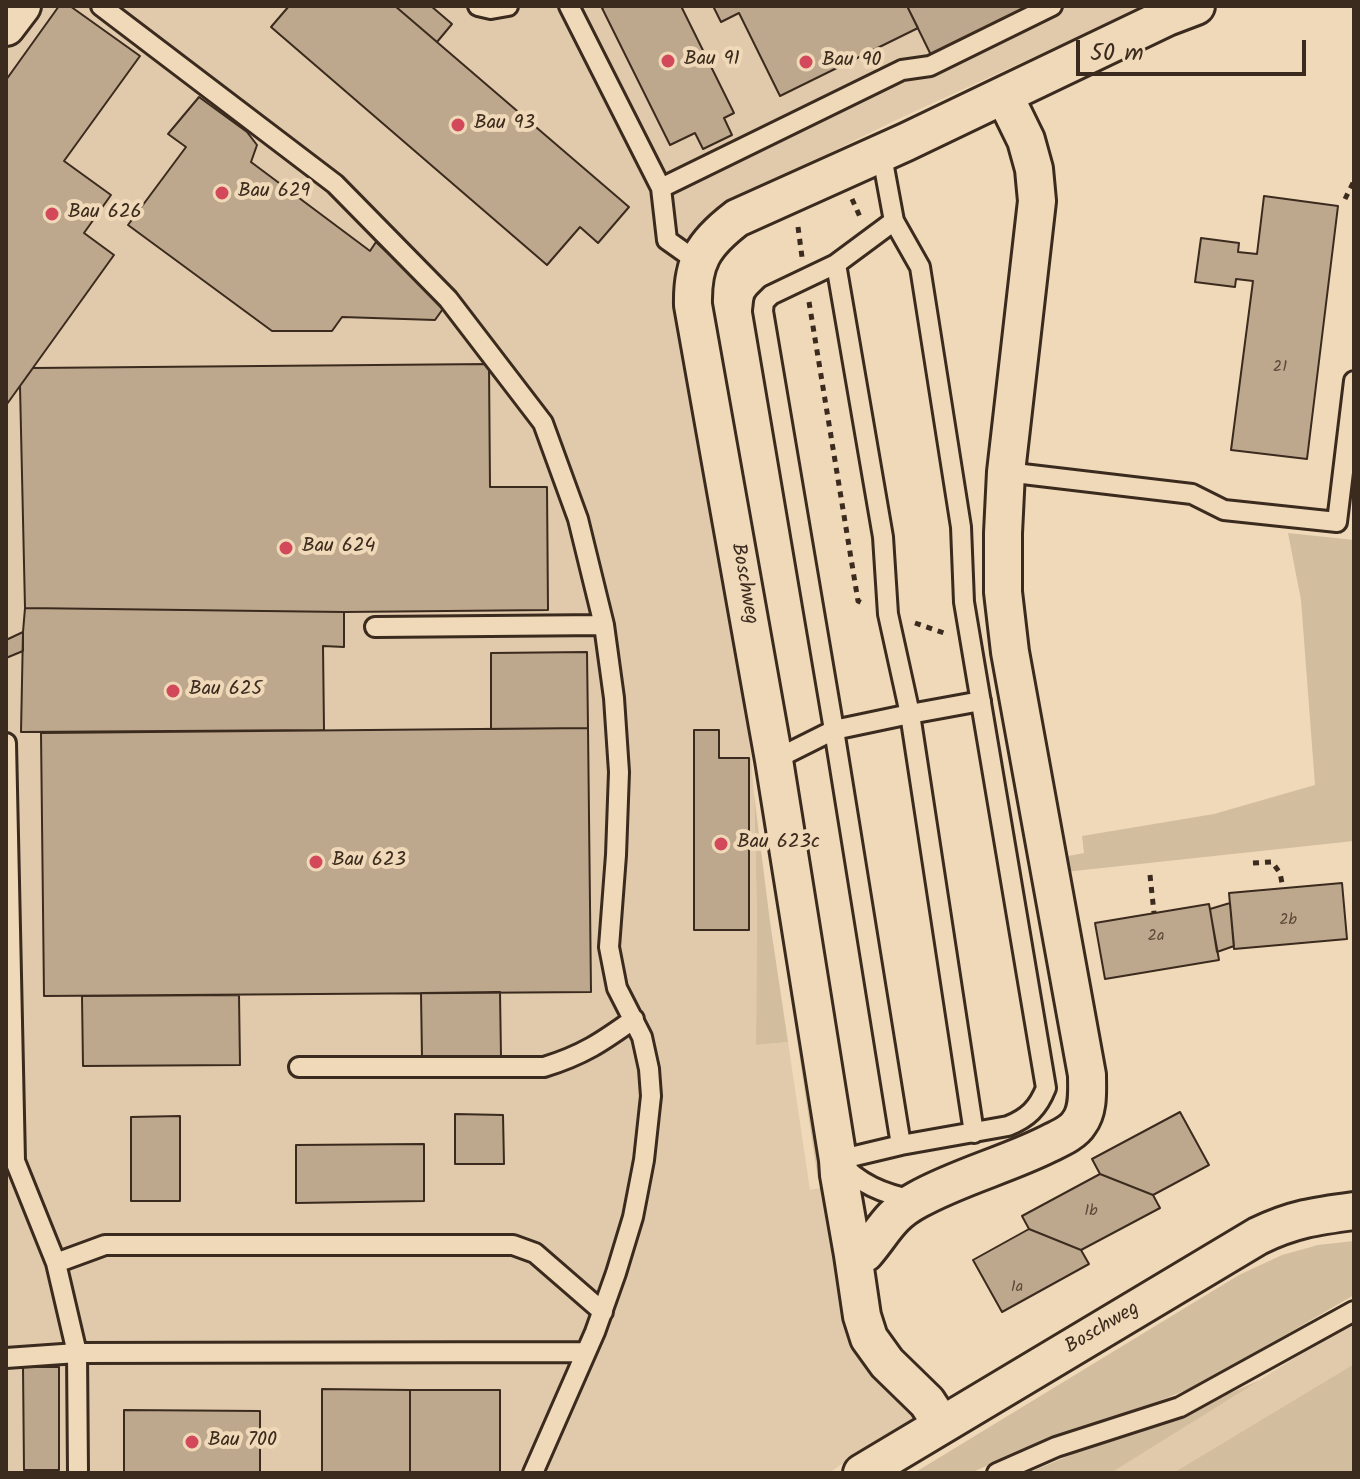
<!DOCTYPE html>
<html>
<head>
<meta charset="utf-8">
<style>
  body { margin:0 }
  #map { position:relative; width:1360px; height:1479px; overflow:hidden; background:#f0d9b8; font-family:Kalam,sans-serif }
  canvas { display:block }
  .frame { position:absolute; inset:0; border:8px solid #3b2a1e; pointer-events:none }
  .scale { position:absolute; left:1076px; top:40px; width:230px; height:36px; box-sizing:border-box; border:4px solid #3b2a1e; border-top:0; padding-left:10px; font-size:24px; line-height:28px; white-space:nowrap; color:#3b2a1e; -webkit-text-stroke:6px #f0d9b8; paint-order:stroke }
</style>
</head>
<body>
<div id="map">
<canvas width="1360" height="1479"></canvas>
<div class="frame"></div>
<div class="scale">50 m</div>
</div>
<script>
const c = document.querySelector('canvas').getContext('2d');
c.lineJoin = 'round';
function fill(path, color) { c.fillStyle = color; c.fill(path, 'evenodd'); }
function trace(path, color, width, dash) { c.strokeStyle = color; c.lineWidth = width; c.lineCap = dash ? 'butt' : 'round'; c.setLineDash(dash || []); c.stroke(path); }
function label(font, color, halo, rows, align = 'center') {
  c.font = font + ' Kalam,sans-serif'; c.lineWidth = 8; c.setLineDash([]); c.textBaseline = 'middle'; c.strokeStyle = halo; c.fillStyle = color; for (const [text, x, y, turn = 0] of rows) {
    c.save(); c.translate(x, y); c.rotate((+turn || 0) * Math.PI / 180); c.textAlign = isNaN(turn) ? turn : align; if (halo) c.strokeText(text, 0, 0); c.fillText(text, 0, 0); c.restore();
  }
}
fill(new Path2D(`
  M 6,6 L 1145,6 L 896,120 L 716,209 L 695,230 L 674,268 L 674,305 L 744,676 L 754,794 L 757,912 L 756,1045 L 788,1042 L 810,1190 L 825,1187 L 914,1419 L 859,1452 L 829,1473 L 6,1473 Z
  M 1354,1321 L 1354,1364 L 1173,1473 L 1111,1473 Z`), '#e1caab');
fill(new Path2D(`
  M 1288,533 L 1354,540 L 1354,841 L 1065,872 L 1063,857 L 1084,853 L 1082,836 L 1214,814 L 1315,785 L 1301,600 Z
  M 764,757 L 828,1177 L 818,1179 L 763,814 Z
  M 754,794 L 770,922 L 788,1042 L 756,1045 L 757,912 Z
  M 1354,1241 L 1354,1295 L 1199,1385 L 1159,1401 L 1034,1444 L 971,1473 L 914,1473 L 1239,1275 L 1282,1255 L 1318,1245 Z
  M 1354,1364 L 1354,1473 L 1173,1473 Z
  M 1260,1380 L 1111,1473 L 1028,1473 L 1080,1451 L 1142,1432 Z`), '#d2bd9f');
const building = new Path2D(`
  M 59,6 L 70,6 L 140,56 L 64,161 L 111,195 L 84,233 L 114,255 L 7,404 L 6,80 Z
  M 289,6 L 395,6 L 629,207 L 598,243 L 580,227 L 547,265 L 271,27 Z
  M 395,6 L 431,6 L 452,24 L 437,42 Z
  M 606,6 L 681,6 L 734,113 L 724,118 L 732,135 L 703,149 L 695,133 L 670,145 L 602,8 Z
  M 713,6 L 907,6 L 918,28 L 780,96 L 739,13 L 721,22 Z
  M 907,6 L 1031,6 L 931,55 Z
  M 199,97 L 247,132 L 257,145 L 251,162 L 370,251 L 376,242 L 445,306 L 435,320 L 342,317 L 332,331 L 272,331 L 128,225 L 186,147 L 168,134 Z
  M 1264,196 L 1338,206 L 1307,459 L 1231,450 L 1253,281 L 1236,279 L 1235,287 L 1195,282 L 1201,238 L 1239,243 L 1238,252 L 1257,254 Z
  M 489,364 L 490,487 L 547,487 L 548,610 L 344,612 L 25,608 L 20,386 L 33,368 Z
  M 25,608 L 344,612 L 344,647 L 323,646 L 324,730 L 21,732 L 23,632 Z
  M 23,632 L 23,651 L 6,658 L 6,640 Z
  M 587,652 L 588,728 L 491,729 L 491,653 Z
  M 588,728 L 591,992 L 44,996 L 41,733 Z
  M 694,730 L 719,730 L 719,758 L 749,758 L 749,930 L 694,930 Z
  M 1342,883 L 1347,939 L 1234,949 L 1229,893 Z
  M 1230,903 L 1234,946 L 1217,952 L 1210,909 Z
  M 1209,904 L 1219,960 L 1105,979 L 1095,923 Z
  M 500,992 L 501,1057 L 422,1058 L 421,993 Z
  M 239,995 L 240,1065 L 83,1066 L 82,996 Z
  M 1180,1112 L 1209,1165 L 1153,1195 L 1100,1174 L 1092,1159 Z
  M 455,1114 L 503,1115 L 504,1164 L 455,1164 Z
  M 180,1116 L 180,1201 L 131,1201 L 131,1117 Z
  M 424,1144 L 424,1201 L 296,1203 L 296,1145 Z
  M 1100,1174 L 1153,1195 L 1160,1208 L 1081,1250 L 1029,1229 L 1022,1216 Z
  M 1029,1229 L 1081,1250 L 1089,1264 L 1002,1312 L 973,1260 Z
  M 23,1367 L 59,1367 L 59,1470 L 24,1470 Z
  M 322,1389 L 410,1390 L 410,1473 L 322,1473 Z
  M 410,1390 L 500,1390 L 500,1473 L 410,1473 Z
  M 124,1410 L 260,1411 L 260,1473 L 124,1473 Z`);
fill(building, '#bea88d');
trace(building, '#3b2a1e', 2);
const lane = new Path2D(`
  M 101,6 L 335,184 L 448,299 L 543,423 L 578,519 L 604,625 L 614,698 L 619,772 L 616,855 L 609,947 L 617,988 L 642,1037 L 649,1069 L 651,1096 L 644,1160 L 633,1217 L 616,1273 L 595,1332 L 533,1473
  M 478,6 L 491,9 L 508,6
  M 569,6 L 661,188 L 667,240 L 698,262
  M 881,151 L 894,221 L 920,267 L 961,527 L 964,602 L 1046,1088 C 1038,1108 1028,1118 1008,1126 L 901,1145 L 838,1160 C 858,1184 884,1194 914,1200
  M 661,188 L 902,70 L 930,66 L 1052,6
  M 894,221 L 836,264 L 771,295 L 764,302 L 763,311 L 834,730 L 901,1145
  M 836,264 L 883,537 L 888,614 L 910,714 L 974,1133
  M 1006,472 L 1192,494 L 1224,510 L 1337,522 L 1354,381
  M 375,627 L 604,625
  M 6,743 L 15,1161 L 56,1263 L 77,1353 L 78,1473
  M 774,760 L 834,730 L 910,714 L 981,701
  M 299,1067 L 544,1067 C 583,1055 602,1042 634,1019
  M 56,1263 L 105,1245 L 513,1245 L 535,1253 L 603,1312
  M 6,1358 L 77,1353 L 586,1352
  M 997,1473 L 1056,1447 L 1180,1407 L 1354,1311`);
const street = new Path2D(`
  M 6,27 L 22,6
  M 853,1255 L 839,1175 L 838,1160 L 774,760 L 693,305 C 692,262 703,244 737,218 L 906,142 L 1004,95
  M 942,1425 L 927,1402 L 887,1363 L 869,1338 L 862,1316 L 853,1255 L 865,1253 C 884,1231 889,1215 917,1200 C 958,1177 1006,1165 1048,1144 C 1058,1139 1073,1133 1079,1123 C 1089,1110 1087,1090 1087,1075 L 1010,652 L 1003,592 L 1003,533 L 1006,472 L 1037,201 L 1034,169 L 1026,140 L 1004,95 L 1167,17 L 1196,6
  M 862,1473 L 1258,1236 C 1293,1219 1316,1216 1354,1211`);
trace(lane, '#3b2a1e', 24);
trace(street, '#3b2a1e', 42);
trace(new Path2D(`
  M 852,199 L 861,219
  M 1345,199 L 1354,181
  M 798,227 L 802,257
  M 809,302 L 858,601 L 864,604
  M 915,623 L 947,634
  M 1253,863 L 1272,862 L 1280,873 L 1283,888
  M 1150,875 L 1154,913`), '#3b2a1e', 5, [6, 6]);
trace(lane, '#f0d9b8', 18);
trace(street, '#f0d9b8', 36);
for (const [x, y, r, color] of [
  [668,61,8,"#d1495b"],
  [806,62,8,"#d1495b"],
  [458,125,8,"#d1495b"],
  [222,193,8,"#d1495b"],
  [52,214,8,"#d1495b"],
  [286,548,8,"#d1495b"],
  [173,691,8,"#d1495b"],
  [721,844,8,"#d1495b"],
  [316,862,8,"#d1495b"],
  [192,1442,8,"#d1495b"]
]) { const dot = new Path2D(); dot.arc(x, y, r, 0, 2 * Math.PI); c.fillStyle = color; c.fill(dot); trace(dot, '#f0d9b8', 3); }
label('16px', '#5c4a3a', null, [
  ["21",1280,368],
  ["2b",1288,921],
  ["2a",1156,937],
  ["1b",1091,1212],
  ["1a",1017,1288]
]);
label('20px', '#3b2a1e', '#f0d9b8', [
  ["Bau 91",684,61],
  ["Bau 90",822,62],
  ["Bau 93",474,125],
  ["Bau 629",238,193],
  ["Bau 626",68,214],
  ["Bau 624",302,548],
  ["Bau 625",189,691],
  ["Bau 623c",737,844],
  ["Bau 623",332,862],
  ["Bau 700",208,1442]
], 'left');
label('20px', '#3b2a1e', '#f0d9b8', [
  ["Boschweg",743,584,80],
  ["Boschweg",1103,1329,-31]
]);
</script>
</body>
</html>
